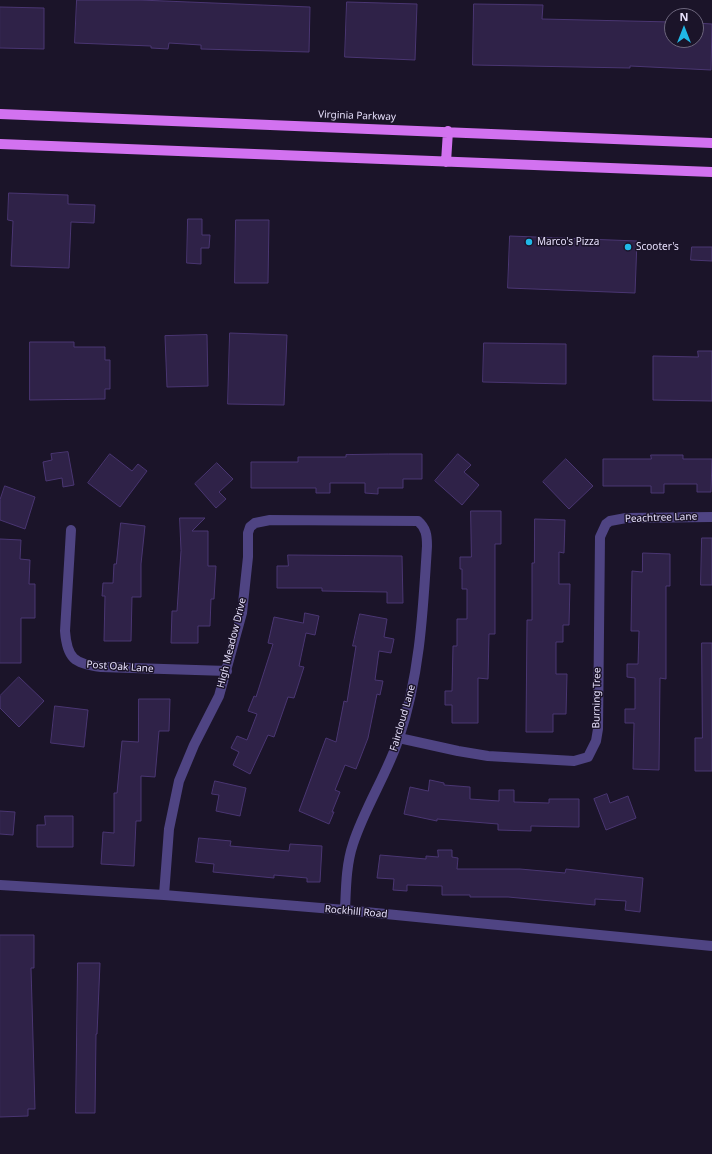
<!DOCTYPE html>
<html>
<head>
<meta charset="utf-8">
<style>
  body { margin:0 }
  #map { position:relative; width:712px; height:1154px; overflow:hidden; background:#1b1429; font-family:"Noto Sans",sans-serif }
  canvas { display:block }
  .north { position:absolute; left:664px; top:8px; width:40px; height:40px; box-sizing:border-box; background:#1b1429; border:1px solid #6d667d; border-radius:50%; rotate:0deg; font-size:11px; font-weight:700; line-height:16px; text-align:center; color:#e7e0fc }
  .north::after { content:''; display:block; margin:auto; width:14px; height:18px; background:#20b8e7; clip-path:polygon(50% 0,100% 100%,50% 72%,0 100%) }
</style>
</head>
<body>
<div id="map">
<canvas width="712" height="1154"></canvas>
<div class="north">N</div>
</div>
<script>
const c = document.querySelector('canvas').getContext('2d');
c.lineJoin = 'round';
function fill(path, color) { c.fillStyle = color; c.fill(path, 'evenodd'); }
function trace(path, color, width, dash) { c.strokeStyle = color; c.lineWidth = width; c.lineCap = dash ? 'butt' : 'round'; c.setLineDash(dash || []); c.stroke(path); }
function label(font, color, halo, rows, align = 'center') {
  c.font = font + ' "Noto Sans",sans-serif'; c.lineWidth = 3; c.setLineDash([]); c.textBaseline = 'middle'; c.strokeStyle = halo; c.fillStyle = color; for (const [text, x, y, turn = 0] of rows) {
    c.save(); c.translate(x, y); c.rotate((+turn || 0) * Math.PI / 180); c.textAlign = isNaN(turn) ? turn : align; if (halo) c.strokeText(text, 0, 0); c.fillText(text, 0, 0); c.restore();
  }
}
const building = new Path2D(`
  M 77,0 L 140,0 L 310,7 L 309,52 L 201,49 L 201,45 L 169,43 L 168,49 L 151,48 L 151,46 L 75,43 Z
  M 347,2 L 417,4 L 415,60 L 345,57 Z
  M 474,4 L 543,5 L 542,19 L 672,22 L 672,40 L 696,40 L 696,23 L 712,24 L 711,70 L 630,66 L 630,68 L 473,65 Z
  M 0,7 L 44,8 L 44,49 L 0,48 Z
  M 9,193 L 68,195 L 68,204 L 95,205 L 94,223 L 71,222 L 69,268 L 11,266 L 13,221 L 8,220 Z
  M 188,219 L 202,219 L 202,235 L 210,235 L 209,248 L 201,248 L 201,264 L 187,263 Z
  M 236,220 L 269,220 L 268,283 L 235,283 Z
  M 510,236 L 637,241 L 635,293 L 508,288 Z
  M 692,247 L 712,247 L 712,261 L 691,260 Z
  M 230,333 L 287,335 L 284,405 L 228,404 Z
  M 207,335 L 208,386 L 167,387 L 165,336 Z
  M 30,342 L 74,342 L 74,347 L 105,347 L 105,360 L 110,360 L 110,389 L 105,389 L 105,399 L 30,400 Z
  M 484,343 L 566,344 L 566,384 L 483,382 Z
  M 698,351 L 712,351 L 712,401 L 653,400 L 653,356 L 698,357 Z
  M 68,452 L 74,485 L 63,487 L 62,478 L 46,481 L 43,462 L 52,460 L 51,454 Z
  M 110,454 L 132,471 L 138,464 L 147,471 L 120,507 L 88,483 Z
  M 389,454 L 422,454 L 422,479 L 403,479 L 403,488 L 378,488 L 378,494 L 365,493 L 365,483 L 330,483 L 330,493 L 316,493 L 316,488 L 251,488 L 251,462 L 298,462 L 298,457 L 346,457 L 346,455 Z
  M 458,454 L 471,465 L 464,472 L 479,485 L 462,505 L 435,481 Z
  M 651,455 L 683,455 L 683,459 L 712,459 L 711,492 L 697,492 L 697,484 L 664,484 L 664,493 L 651,493 L 651,486 L 603,486 L 603,459 L 651,459 Z
  M 566,459 L 593,486 L 569,509 L 543,482 Z
  M 217,463 L 233,479 L 219,492 L 226,499 L 216,508 L 195,484 Z
  M 5,486 L 35,497 L 25,529 L 0,520 L 0,500 Z
  M 471,511 L 501,511 L 501,544 L 495,544 L 495,634 L 489,634 L 488,679 L 478,678 L 478,723 L 452,723 L 452,705 L 445,705 L 445,691 L 452,691 L 453,646 L 457,646 L 457,619 L 467,619 L 467,589 L 462,589 L 462,569 L 460,569 L 460,557 L 471,557 Z
  M 180,518 L 205,518 L 192,531 L 208,531 L 208,566 L 216,566 L 214,599 L 211,599 L 210,626 L 198,626 L 198,643 L 171,643 L 172,611 L 177,611 L 181,551 Z
  M 535,519 L 565,520 L 564,553 L 559,552 L 559,584 L 570,584 L 569,625 L 563,625 L 563,642 L 556,642 L 556,674 L 567,674 L 566,714 L 553,714 L 553,732 L 526,732 L 527,620 L 532,620 L 532,563 L 534,563 Z
  M 121,523 L 145,526 L 141,564 L 141,597 L 132,597 L 131,641 L 104,641 L 105,596 L 102,596 L 103,583 L 113,583 L 114,564 L 116,564 Z
  M 702,538 L 712,538 L 712,585 L 701,585 Z
  M 0,539 L 21,540 L 20,559 L 30,560 L 29,584 L 35,584 L 35,618 L 21,618 L 21,663 L 0,663 Z
  M 643,553 L 670,554 L 670,586 L 666,586 L 666,679 L 660,678 L 659,770 L 633,769 L 634,723 L 625,723 L 625,709 L 635,709 L 635,678 L 627,677 L 627,664 L 638,664 L 639,631 L 631,631 L 632,571 L 642,572 Z
  M 288,555 L 402,556 L 403,603 L 387,603 L 387,592 L 322,591 L 322,588 L 277,588 L 277,566 L 288,566 Z
  M 305,613 L 319,616 L 315,635 L 306,633 L 299,666 L 304,667 L 294,698 L 288,697 L 274,737 L 268,735 L 250,774 L 233,765 L 239,752 L 231,748 L 237,736 L 247,740 L 257,714 L 248,711 L 254,696 L 256,697 L 273,644 L 268,643 L 274,617 L 303,623 Z
  M 360,614 L 387,619 L 384,637 L 394,639 L 391,653 L 379,651 L 375,680 L 383,681 L 380,695 L 377,694 L 368,738 L 356,769 L 345,765 L 335,790 L 340,792 L 332,812 L 334,812 L 329,824 L 299,811 L 326,738 L 336,742 L 344,701 L 347,702 L 356,646 L 353,646 Z
  M 702,643 L 712,643 L 712,771 L 695,771 L 695,738 L 702,738 Z
  M 19,677 L 44,701 L 19,727 L 0,708 L 0,696 Z
  M 139,699 L 170,699 L 169,731 L 159,731 L 155,777 L 141,776 L 141,821 L 136,821 L 134,866 L 101,864 L 103,832 L 114,833 L 114,793 L 117,793 L 122,741 L 138,742 Z
  M 55,706 L 88,710 L 84,747 L 51,743 Z
  M 430,780 L 444,783 L 444,785 L 470,787 L 470,799 L 499,801 L 499,790 L 514,790 L 514,802 L 549,803 L 549,799 L 579,799 L 579,827 L 531,826 L 531,831 L 498,830 L 498,824 L 437,819 L 437,821 L 404,814 L 410,787 L 428,791 Z
  M 215,781 L 246,788 L 240,816 L 216,811 L 219,795 L 212,794 Z
  M 607,794 L 610,803 L 628,796 L 636,818 L 606,830 L 594,799 Z
  M 0,811 L 15,812 L 13,835 L 0,834 Z
  M 45,816 L 73,816 L 73,847 L 37,847 L 37,825 L 45,825 Z
  M 199,838 L 231,841 L 230,846 L 289,851 L 290,844 L 322,846 L 320,882 L 307,882 L 307,878 L 274,875 L 274,878 L 213,872 L 214,864 L 196,862 Z
  M 438,850 L 452,850 L 452,857 L 458,858 L 457,869 L 520,869 L 565,873 L 566,869 L 643,878 L 640,912 L 625,910 L 626,901 L 595,899 L 595,905 L 508,897 L 470,897 L 470,895 L 442,895 L 442,886 L 407,885 L 407,891 L 393,890 L 394,879 L 377,878 L 380,855 L 426,859 L 426,856 L 438,857 Z
  M 0,935 L 34,935 L 34,968 L 31,968 L 35,1109 L 28,1109 L 28,1116 L 0,1117 Z
  M 78,963 L 100,963 L 97,1034 L 96,1034 L 95,1113 L 76,1113 Z`);
fill(building, '#2f2248');
trace(building, '#4a3672', 1);
trace(new Path2D(`
  M 71,530 L 65,631 C 67,658 74,664 101,667 L 227,671
  M 399,738 L 458,751 L 488,756 L 574,761 L 588,757 L 596,741 L 598,729 L 600,537 L 606,524 L 610,521 L 626,518 L 712,517
  M 0,885 L 164,895 L 345,910 L 712,946
  M 164,895 L 169,829 L 179,781 L 194,745 L 219,696 L 242,613 L 248,557 L 248,533 L 250,527 L 255,523 L 270,520 L 418,521 C 426,528 427,535 427,546 C 423,611 420,675 399,738 C 387,774 365,807 353,844 C 346,865 346,888 345,910`), '#4f4483', 10);
trace(new Path2D(`
  M 0,114 L 712,143
  M 0,144 L 712,172
  M 446,162 L 448,131`), '#d272f0', 10);
for (const [x, y, r, color] of [
  [529,242,4,"#20b8e7"],
  [628,247,4,"#20b8e7"]
]) { const dot = new Path2D(); dot.arc(x, y, r, 0, 2 * Math.PI); c.fillStyle = color; c.fill(dot); trace(dot, '#1b1429', 1.5); }
label('10px', '#e7e0fc', '#1b1429', [
  ["Virginia Parkway",357,116,2],
  ["Peachtree Lane",661,518,-2],
  ["High Meadow Drive",232,643,-76],
  ["Post Oak Lane",120,667,4],
  ["Burning Tree",597,698,-89],
  ["Faircloud Lane",403,718,-74],
  ["Rockhill Road",356,912,5]
]);
label('10px', '#e7e0fc', '#1b1429', [
  ["Marco's Pizza",537,242],
  ["Scooter's",636,247]
], 'left');
</script>
</body>
</html>
